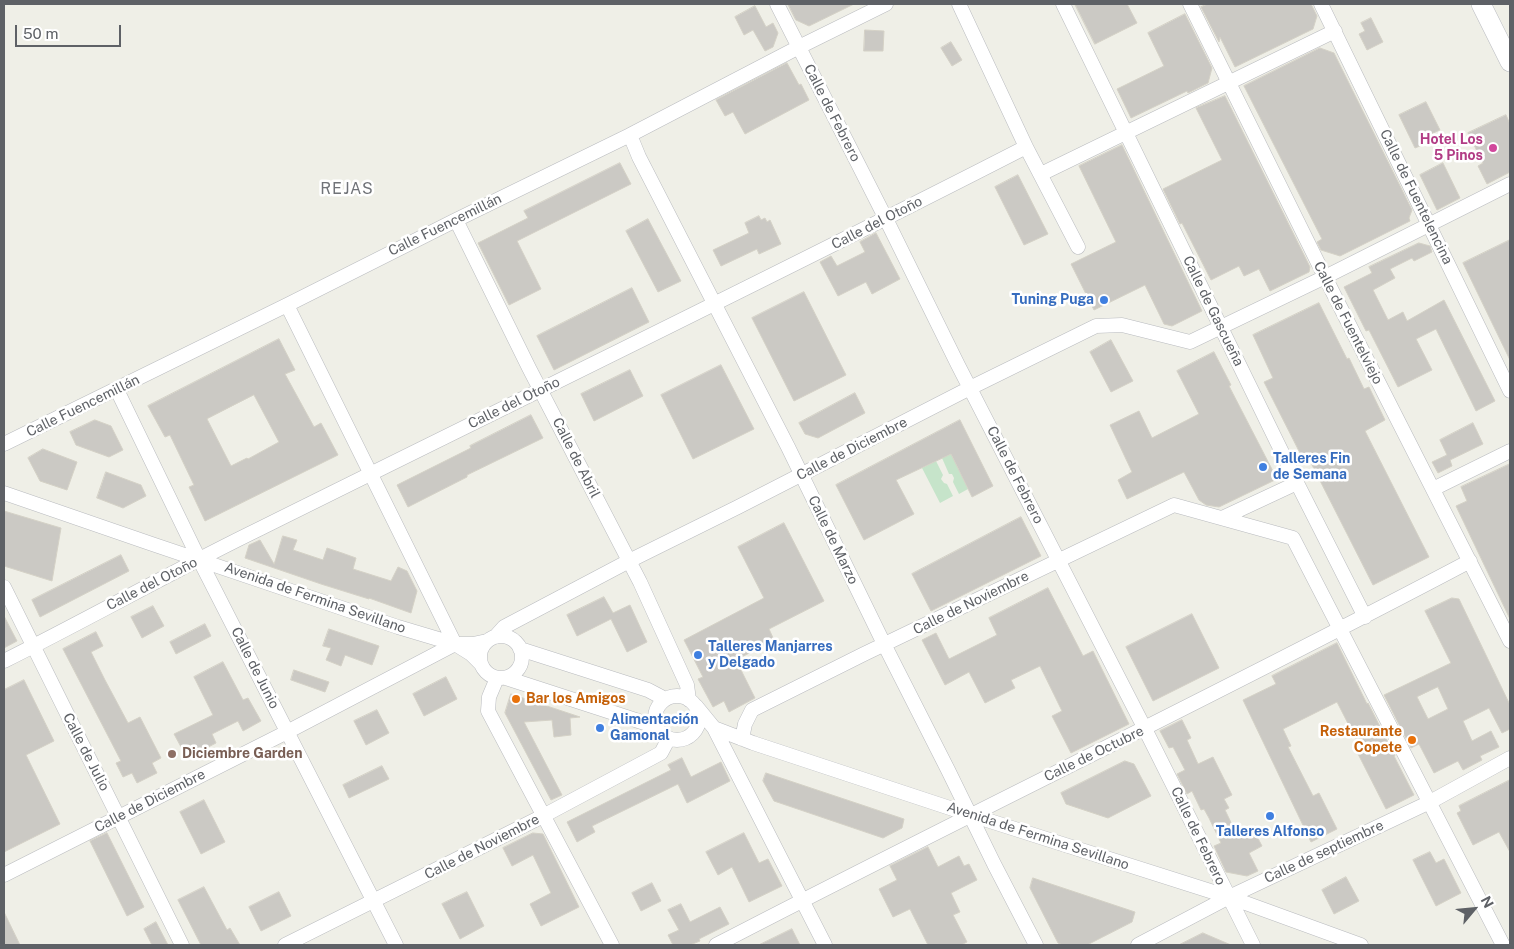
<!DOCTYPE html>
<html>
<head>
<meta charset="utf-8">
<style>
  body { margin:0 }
  #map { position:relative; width:1514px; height:949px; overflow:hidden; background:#efefe7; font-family:"Public Sans",sans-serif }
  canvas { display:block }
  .frame { position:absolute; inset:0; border:5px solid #5e6166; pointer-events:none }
  .north { position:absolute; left:1449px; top:884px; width:50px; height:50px; -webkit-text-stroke:4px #fff; paint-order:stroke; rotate:62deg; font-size:14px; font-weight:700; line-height:20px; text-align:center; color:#5e6166 }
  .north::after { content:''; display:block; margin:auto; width:18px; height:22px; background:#5e6166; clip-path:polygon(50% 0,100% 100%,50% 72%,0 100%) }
  .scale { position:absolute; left:15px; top:25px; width:106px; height:22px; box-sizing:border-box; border:2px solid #5e6166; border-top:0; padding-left:6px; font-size:15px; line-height:18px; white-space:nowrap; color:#5e6166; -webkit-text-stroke:4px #fff; paint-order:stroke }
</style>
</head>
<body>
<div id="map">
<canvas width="1514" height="949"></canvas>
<div class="frame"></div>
<div class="north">N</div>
<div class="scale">50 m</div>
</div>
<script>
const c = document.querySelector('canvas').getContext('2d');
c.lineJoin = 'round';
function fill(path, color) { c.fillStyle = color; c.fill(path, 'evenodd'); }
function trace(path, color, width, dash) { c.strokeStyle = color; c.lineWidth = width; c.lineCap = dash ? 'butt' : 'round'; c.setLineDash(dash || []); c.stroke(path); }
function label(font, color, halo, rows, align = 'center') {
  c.font = font + ' "Public Sans",sans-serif'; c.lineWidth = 5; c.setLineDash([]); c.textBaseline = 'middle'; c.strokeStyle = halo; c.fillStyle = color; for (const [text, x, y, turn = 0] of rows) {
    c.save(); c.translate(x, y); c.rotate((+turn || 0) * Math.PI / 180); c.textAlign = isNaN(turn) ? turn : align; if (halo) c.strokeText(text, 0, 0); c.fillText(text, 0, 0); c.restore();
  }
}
fill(new Path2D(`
  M 951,454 L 968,489 L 959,494 L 953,482 L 954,478 L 952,474 L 949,474 L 942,458 Z
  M 936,461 L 943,475 L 941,479 L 944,483 L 947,484 L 953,496 L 940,503 L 922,468 Z`), '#c6e4ca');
const building = new Path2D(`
  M 788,4 L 854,4 L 809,26 L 796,20 Z
  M 1075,4 L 1127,4 L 1137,23 L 1095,44 Z
  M 1208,4 L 1311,4 L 1317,16 L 1313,29 L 1235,67 L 1220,37 L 1219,42 L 1201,7 Z
  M 755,6 L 766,27 L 773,23 L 778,33 L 773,47 L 765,51 L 753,30 L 744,35 L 735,17 Z
  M 1185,14 L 1212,68 L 1208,83 L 1188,93 L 1187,91 L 1131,118 L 1117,89 L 1164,66 L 1148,33 Z
  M 1371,18 L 1383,42 L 1367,50 L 1359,34 L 1365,31 L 1361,23 Z
  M 865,30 L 884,31 L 883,51 L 864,51 Z
  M 951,42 L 962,60 L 952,66 L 941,48 Z
  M 1320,48 L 1334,53 L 1412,210 L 1409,218 L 1410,221 L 1340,256 L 1321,250 L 1317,242 L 1322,239 L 1244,86 Z
  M 787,63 L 799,85 L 801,84 L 809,100 L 745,134 L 733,112 L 725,116 L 716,100 Z
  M 1225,96 L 1310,267 L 1309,272 L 1270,291 L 1259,269 L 1244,276 L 1239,266 L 1211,280 L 1182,223 L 1180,224 L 1163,189 L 1222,160 L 1196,108 Z
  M 1426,102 L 1440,130 L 1422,138 L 1425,144 L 1415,148 L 1399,115 Z
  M 1506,115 L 1510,124 L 1510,172 L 1487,184 L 1478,166 L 1483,163 L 1468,133 Z
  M 1122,145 L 1202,311 L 1172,326 L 1164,324 L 1145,285 L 1094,310 L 1071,264 L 1116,242 L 1079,166 Z
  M 620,163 L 631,184 L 517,241 L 541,289 L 509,305 L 478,243 L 528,218 L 524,211 Z
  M 1443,163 L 1460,198 L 1437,210 L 1420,175 Z
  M 1018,175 L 1048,234 L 1024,245 L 995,187 Z
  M 759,216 L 761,220 L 765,218 L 767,222 L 770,220 L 781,244 L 759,254 L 757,249 L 721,266 L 713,250 L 749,233 L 745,223 Z
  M 648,219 L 681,281 L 658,292 L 626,231 Z
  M 876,233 L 900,279 L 872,294 L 866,282 L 838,296 L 820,262 L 831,256 L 837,266 L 865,252 L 860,242 Z
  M 1510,240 L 1510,360 L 1463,263 Z
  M 1419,243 L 1430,246 L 1432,252 L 1414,261 L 1412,258 L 1390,269 L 1395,278 L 1373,290 L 1388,320 L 1403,312 L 1407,321 L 1444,300 L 1495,401 L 1476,411 L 1436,329 L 1416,339 L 1432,370 L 1398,387 L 1369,330 L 1366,331 L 1344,287 L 1372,273 L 1369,267 Z
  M 632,288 L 649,322 L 554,370 L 537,336 Z
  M 804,292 L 846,375 L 794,401 L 752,318 Z
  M 1319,303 L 1347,359 L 1349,358 L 1364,389 L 1369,387 L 1385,420 L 1365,431 L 1429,557 L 1373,585 L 1309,459 L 1304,461 L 1264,382 L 1273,378 L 1253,335 Z
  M 279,339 L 295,370 L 285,374 L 314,427 L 321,423 L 338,455 L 205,521 L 189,487 L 194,485 L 170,435 L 165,437 L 148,406 ZM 254,395 L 279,442 L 248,459 L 247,458 L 231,466 L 207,419 Z
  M 1111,340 L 1133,381 L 1111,392 L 1090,352 Z
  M 1214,352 L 1231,385 L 1229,386 L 1277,479 L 1219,507 L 1206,505 L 1199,500 L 1184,472 L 1127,499 L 1118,480 L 1132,472 L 1110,425 L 1139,411 L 1152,438 L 1199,414 L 1177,371 Z
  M 721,365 L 754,429 L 693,459 L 661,395 Z
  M 630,370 L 643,396 L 594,421 L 581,394 Z
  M 855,393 L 865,413 L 818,438 L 805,434 L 799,423 Z
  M 531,415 L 543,438 L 467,475 L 467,477 L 408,507 L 397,485 L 471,448 L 470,446 Z
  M 95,420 L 111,426 L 123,450 L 109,457 L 76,445 L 70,432 Z
  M 960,420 L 993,486 L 972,497 L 951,454 L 896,480 L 914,514 L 864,540 L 836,485 Z
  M 1473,423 L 1483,444 L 1450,460 L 1452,466 L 1438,473 L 1432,462 L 1447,455 L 1440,440 Z
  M 43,449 L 77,462 L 67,490 L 40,481 L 28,458 Z
  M 1510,464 L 1510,619 L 1456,506 L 1467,501 L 1461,487 Z
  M 106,472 L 141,485 L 146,496 L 123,508 L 97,498 Z
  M 4,511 L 61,528 L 52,581 L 4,566 Z
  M 1021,517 L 1041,556 L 931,611 L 912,574 Z
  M 784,523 L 824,601 L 769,629 L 774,640 L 736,660 L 755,698 L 729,712 L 724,701 L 713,707 L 698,679 L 703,677 L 684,640 L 764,598 L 738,547 Z
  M 283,536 L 297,540 L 293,550 L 323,560 L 327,548 L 342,553 L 356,558 L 353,569 L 391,581 L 398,567 L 407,571 L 417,591 L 411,613 L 369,598 L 369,599 L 321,584 L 245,558 L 249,545 L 260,540 L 274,564 Z
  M 121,555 L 129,571 L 40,617 L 32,600 Z
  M 1048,588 L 1083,656 L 1093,651 L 1129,724 L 1071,753 L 1052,716 L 1062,711 L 1040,666 L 1011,680 L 1015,688 L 985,703 L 969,672 L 945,685 L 922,640 L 936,633 L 949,659 L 997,635 L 989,618 Z
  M 604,597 L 613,613 L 630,605 L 647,642 L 627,652 L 611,619 L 577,636 L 567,615 Z
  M 1452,598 L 1459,599 L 1510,705 L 1510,729 L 1502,733 L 1489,708 L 1463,721 L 1472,741 L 1491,731 L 1499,747 L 1480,756 L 1482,760 L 1463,770 L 1458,761 L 1434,773 L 1419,744 L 1411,748 L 1384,695 L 1451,663 L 1425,611 ZM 1438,687 L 1448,709 L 1428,719 L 1417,697 Z
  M 153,606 L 164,626 L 142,638 L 131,617 Z
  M 1192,614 L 1219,668 L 1153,701 L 1126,647 Z
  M 4,616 L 17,641 L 4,648 Z
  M 205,624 L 211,636 L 176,654 L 170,642 Z
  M 329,629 L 379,646 L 372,665 L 345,655 L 341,666 L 326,660 L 331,648 L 323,646 Z
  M 96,632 L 103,646 L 91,652 L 105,680 L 128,723 L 140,717 L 161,758 L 152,763 L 157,773 L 137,783 L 132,773 L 123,777 L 116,763 L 121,761 L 63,649 Z
  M 1337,643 L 1367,704 L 1368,703 L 1395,756 L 1394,756 L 1414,795 L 1386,809 L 1355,748 L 1359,745 L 1337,702 L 1283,729 L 1291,746 L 1288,747 L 1313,796 L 1319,793 L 1337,829 L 1311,842 L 1243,700 L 1276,684 L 1272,676 Z
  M 223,662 L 243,700 L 248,698 L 261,721 L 243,731 L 238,721 L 212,734 L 216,743 L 187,758 L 174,734 L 213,715 L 194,677 Z
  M 294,670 L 329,682 L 325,692 L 291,680 Z
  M 446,677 L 457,699 L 424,716 L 413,694 Z
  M 24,680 L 54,741 L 26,755 L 60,824 L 4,852 L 4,690 Z
  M 511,694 L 580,717 L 570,718 L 571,735 L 554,737 L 552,720 L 524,722 L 562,795 L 551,800 L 505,713 Z
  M 377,710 L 389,733 L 366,745 L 354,721 Z
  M 1182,720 L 1191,738 L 1187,740 L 1198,764 L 1213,757 L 1232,795 L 1224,799 L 1229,808 L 1225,810 L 1237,835 L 1252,827 L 1262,846 L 1249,853 L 1258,871 L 1247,876 L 1226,872 L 1214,846 L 1221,843 L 1209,818 L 1204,809 L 1201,810 L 1192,791 L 1187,794 L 1177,774 L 1185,770 L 1173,747 L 1169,748 L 1160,731 Z
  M 682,758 L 691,777 L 721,762 L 730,781 L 687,803 L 678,784 L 592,826 L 595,832 L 577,842 L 567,822 L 671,770 L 668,765 Z
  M 1125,761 L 1134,764 L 1151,796 L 1108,818 L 1066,804 L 1061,793 Z
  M 382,766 L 389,779 L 349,798 L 343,785 Z
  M 766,773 L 904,819 L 902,828 L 883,838 L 774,801 L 763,781 Z
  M 1510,780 L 1510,852 L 1499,832 L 1473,845 L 1457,813 L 1461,811 L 1459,806 Z
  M 204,800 L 225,842 L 201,854 L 180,812 Z
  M 107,833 L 144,907 L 127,916 L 90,841 Z
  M 533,833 L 543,834 L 579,907 L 541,926 L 530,904 L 551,893 L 533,855 L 512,866 L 503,848 Z
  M 744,833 L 759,863 L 768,859 L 782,886 L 749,902 L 732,867 L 718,875 L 706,852 Z
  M 928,847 L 938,867 L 959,856 L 964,866 L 969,864 L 977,880 L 951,893 L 960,912 L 953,915 L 967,942 L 961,945 L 928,945 L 910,909 L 893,917 L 879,889 L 897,880 L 890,866 Z
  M 1430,852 L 1436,863 L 1444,859 L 1461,893 L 1436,906 L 1413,860 Z
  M 1346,877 L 1359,901 L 1334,914 L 1322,890 Z
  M 1033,878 L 1135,912 L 1132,922 L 1087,945 L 1063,945 L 1058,943 L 1030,888 Z
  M 652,883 L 661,901 L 641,911 L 632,893 Z
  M 204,887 L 227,930 L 230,928 L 240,945 L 201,945 L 178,900 Z
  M 279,892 L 291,916 L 261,931 L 249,907 Z
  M 467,892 L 484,926 L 460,939 L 442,904 Z
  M 681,904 L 690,922 L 720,907 L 729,924 L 699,939 L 700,941 L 690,945 L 673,945 L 668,935 L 679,930 L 668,910 Z
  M 4,912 L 20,945 L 4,945 Z
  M 156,922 L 168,945 L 152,945 L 144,929 Z
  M 792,929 L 800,945 L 759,945 Z
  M 1203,933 L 1231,945 L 1179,945 Z`);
fill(building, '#cbc9c4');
trace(building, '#d4d1c6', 1);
const street = new Path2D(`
  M 777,4 L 886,219 L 958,365 L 1145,729 L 1253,945
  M 959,4 L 1026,147 L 1078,247
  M 1063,4 L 1297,483 L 1365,617
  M 1190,4 L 1325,277 L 1510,641
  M 1321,4 L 1510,391
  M 630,135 L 639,157 L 788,447 L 884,644 L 948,770 L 994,864 L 1036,945
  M 1041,174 L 1335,31
  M 456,220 L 529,368 L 640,582 L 687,685 L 689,700
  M 287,305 L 455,644
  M 117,390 L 199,559 L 396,945
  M 4,444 L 287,305 L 456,220 L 630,135 L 799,47 L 886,4
  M 1433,489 L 1510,451
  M 4,493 L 152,544 L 398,627 L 455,644 L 471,654 L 481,664
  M 1222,518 L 1297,483
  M 4,587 L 182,945
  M480 657a21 21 0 1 1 42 0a21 21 0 1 1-42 0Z
  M 495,637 L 504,627 L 629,561 L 738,507 L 970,388 L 1096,326 L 1122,325 L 1190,342 L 1325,277 L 1510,184
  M 520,649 L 648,690 L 665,699
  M 4,661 C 86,620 166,575 249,534 C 508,405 769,279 1026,147
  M 497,678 L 489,697 L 488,711 L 612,945
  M 506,678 L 657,727
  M655 718a22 22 0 1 1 44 0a22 22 0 1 1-44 0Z
  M 696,706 L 714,728 L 753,743 L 971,815 L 1229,897 L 1361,945
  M 714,728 L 825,945
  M 742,739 L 745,724 L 752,710 L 864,654 L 1174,505 L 1293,538 L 1503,945
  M 4,875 L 287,732 L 455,644 L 473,644 L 487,641
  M 285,945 L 543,816 L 661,753 L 669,738
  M 716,945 C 966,815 1221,693 1470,561
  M 1138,945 L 1229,897 L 1430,802 L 1510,758`);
const secondary = new Path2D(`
  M 1481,4 L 1510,62`);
trace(street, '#b9bbbf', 15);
trace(secondary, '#b8babf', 20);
trace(street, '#fff', 14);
trace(secondary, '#fff', 19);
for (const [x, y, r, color] of [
  [1493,148,5,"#d1479c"],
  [1104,300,5,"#3f7fe0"],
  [1263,467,5,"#3f7fe0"],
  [698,655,5,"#3f7fe0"],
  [516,699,5,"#e8710a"],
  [600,728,5,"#3f7fe0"],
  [1412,740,5,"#e8710a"],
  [172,754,5,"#8d6e63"],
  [1270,816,5,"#3f7fe0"]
]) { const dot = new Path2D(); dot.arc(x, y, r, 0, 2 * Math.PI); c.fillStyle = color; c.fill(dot); trace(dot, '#fff', 2); }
label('14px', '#5e6166', '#fff', [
  ["Calle de Febrero",832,113,63],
  ["Calle de Fuentelencina",1416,197,64],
  ["Calle del Otoño",877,223,-27],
  ["Calle Fuencemillán",445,225,-26],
  ["Calle de Gascueña",1213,311,64],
  ["Calle de Fuentelviejo",1348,323,63],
  ["Calle del Otoño",514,403,-26],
  ["Calle Fuencemillán",83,406,-26],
  ["Calle de Diciembre",852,449,-27],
  ["Calle de Abril",576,458,63],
  ["Calle de Febrero",1015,475,63],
  ["Calle de Marzo",833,540,64],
  ["Calle del Otoño",152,584,-27],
  ["Avenida de Fermina Sevillano",315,598,19],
  ["Calle de Noviembre",971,603,-26],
  ["Calle de Junio",255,668,63],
  ["Calle de Julio",86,752,63],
  ["Calle de Octubre",1094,754,-26],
  ["Calle de Diciembre",150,801,-27],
  ["Avenida de Fermina Sevillano",1038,836,18],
  ["Calle de Febrero",1198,836,64],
  ["Calle de Noviembre",482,847,-27],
  ["Calle de septiembre",1324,852,-25]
]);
label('bold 14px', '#b23c85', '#fff', [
  ["Hotel Los",1483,140],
  ["5 Pinos",1483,156]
], 'right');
label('bold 14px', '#366cbe', '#fff', [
  ["Tuning Puga",1094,300,"right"],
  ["Talleres Fin",1273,459],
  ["de Semana",1273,475],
  ["Talleres Manjarres",708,647],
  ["y Delgado",708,663],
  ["Alimentación",610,720],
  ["Gamonal",610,736],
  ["Talleres Alfonso",1270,832,"center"]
], 'left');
label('bold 14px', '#c56008', '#fff', [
  ["Bar los Amigos",526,699],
  ["Restaurante",1402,732,"right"],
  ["Copete",1402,748,"right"]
], 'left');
label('bold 14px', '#785e54', '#fff', [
  ["Diciembre Garden",182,754]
], 'left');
c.letterSpacing = '1px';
label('16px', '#707378', '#fff', [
  ["REJAS",347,189]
]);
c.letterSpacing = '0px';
</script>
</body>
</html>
